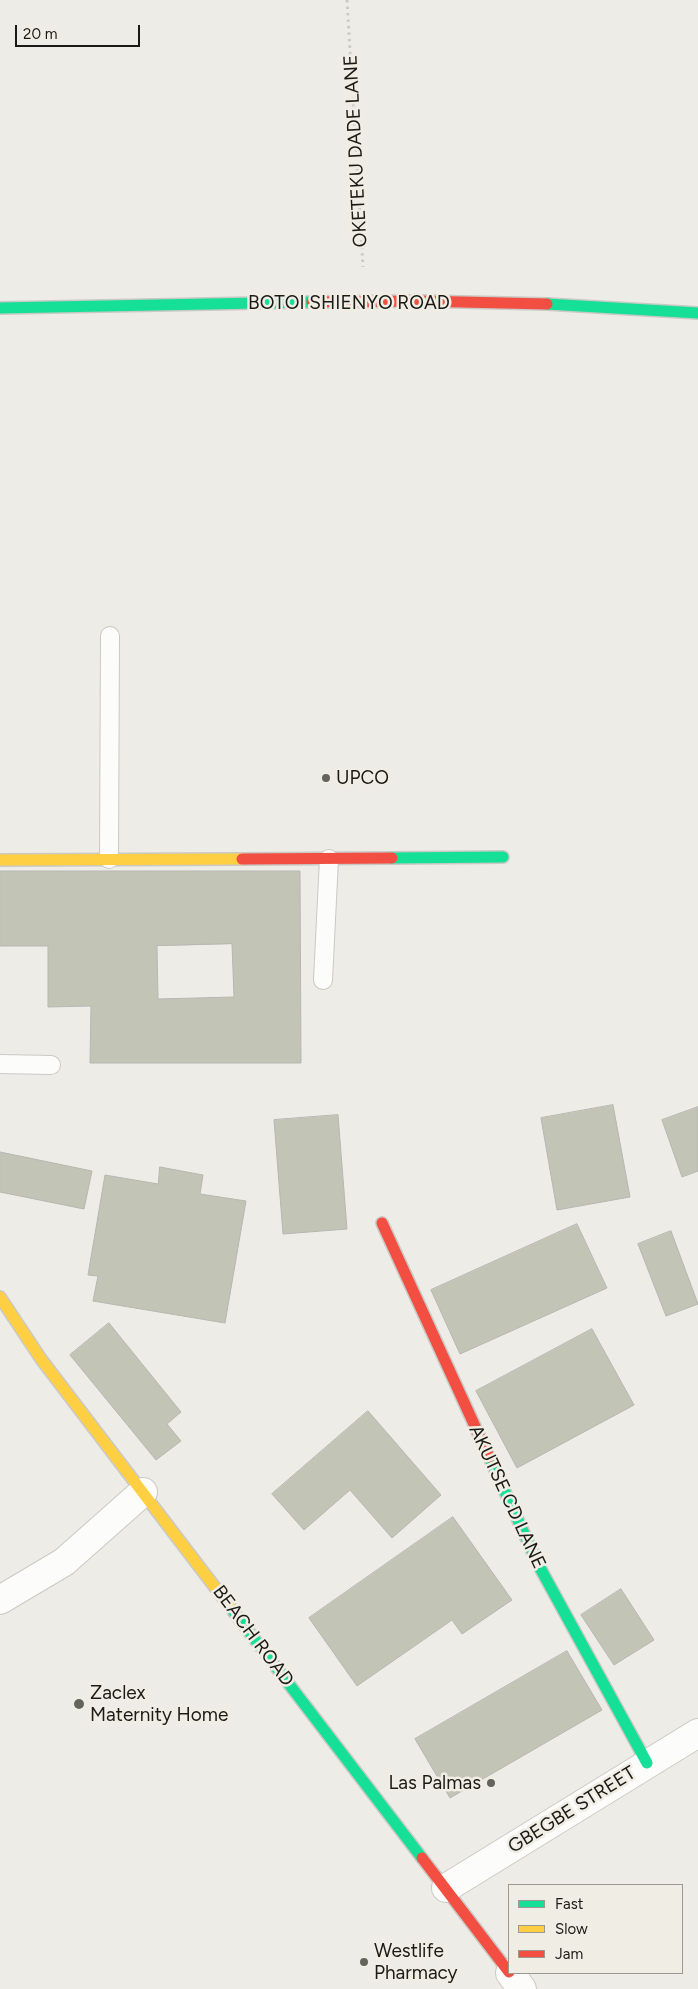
<!DOCTYPE html>
<html>
<head>
<meta charset="utf-8">
<style>
  body { margin:0 }
  #map { position:relative; width:698px; height:1989px; overflow:hidden; background:#edece7; font-family:Figtree,sans-serif }
  canvas { display:block }
  .legend { position:absolute; left:508px; top:1884px; width:175px; height:90px; box-sizing:border-box; background:#f0eee4; border:1px solid #9a9992; margin:0; padding:6px 9px; list-style:none; font-size:15px; color:#1a1a16 }
  .legend li { display:flex; align-items:center; gap:10px; height:25px }
  .legend b { width:25px; border:1px solid #9a9992 }
  .scale { position:absolute; left:15px; top:25px; width:125px; height:22px; box-sizing:border-box; border:2px solid #1a1a16; border-top:0; padding-left:6px; font-size:15px; line-height:18px; white-space:nowrap; color:#1a1a16; -webkit-text-stroke:4px #f0eee4; paint-order:stroke }
</style>
</head>
<body>
<div id="map">
<canvas width="698" height="1989"></canvas>
<ul class="legend">
<li><b style="height:6px;background:#16e098"></b>Fast</li>
<li><b style="height:6px;background:#ffcf43"></b>Slow</li>
<li><b style="height:6px;background:#f24e42"></b>Jam</li>
</ul>
<div class="scale">20 m</div>
</div>
<script>
const c = document.querySelector('canvas').getContext('2d');
c.lineJoin = 'round';
function fill(path, color) { c.fillStyle = color; c.fill(path, 'evenodd'); }
function trace(path, color, width, dash) { c.strokeStyle = color; c.lineWidth = width; c.lineCap = dash ? 'butt' : 'round'; c.setLineDash(dash || []); c.stroke(path); }
function label(font, color, halo, rows, align = 'center') {
  c.font = font + ' Figtree,sans-serif'; c.lineWidth = 5; c.setLineDash([]); c.textBaseline = 'middle'; c.strokeStyle = halo; c.fillStyle = color; for (const [text, x, y, turn = 0] of rows) {
    c.save(); c.translate(x, y); c.rotate((+turn || 0) * Math.PI / 180); c.textAlign = isNaN(turn) ? turn : align; if (halo) c.strokeText(text, 0, 0); c.fillText(text, 0, 0); c.restore();
  }
}
const building = new Path2D(`
  M 0,871 L 300,871 L 301,1063 L 90,1063 L 91,1006 L 48,1007 L 48,946 L 0,946 ZM 232,944 L 234,997 L 158,999 L 157,946 Z
  M 613,1105 L 630,1197 L 557,1210 L 541,1118 Z
  M 698,1107 L 698,1171 L 682,1177 L 662,1120 Z
  M 338,1115 L 347,1229 L 283,1234 L 274,1120 Z
  M 0,1152 L 92,1171 L 84,1209 L 0,1192 Z
  M 160,1167 L 203,1175 L 200,1194 L 246,1201 L 225,1323 L 93,1301 L 98,1276 L 88,1275 L 105,1175 L 158,1184 Z
  M 577,1224 L 607,1288 L 460,1354 L 431,1290 Z
  M 671,1231 L 698,1304 L 666,1316 L 638,1244 Z
  M 109,1323 L 181,1412 L 167,1424 L 181,1441 L 156,1460 L 70,1355 Z
  M 592,1329 L 634,1405 L 517,1468 L 476,1391 Z
  M 368,1411 L 441,1495 L 392,1538 L 350,1490 L 304,1530 L 272,1494 Z
  M 453,1517 L 512,1600 L 462,1634 L 452,1620 L 357,1686 L 309,1618 Z
  M 621,1589 L 654,1640 L 614,1665 L 581,1615 Z
  M 567,1651 L 602,1710 L 450,1798 L 415,1739 Z`);
fill(building, '#c2c4b6');
trace(building, '#b7b7b2', 1);
const lane = new Path2D(`
  M 109,859 L 110,636
  M 323,980 L 329,859
  M 0,1064 L 51,1065`);
const street = new Path2D(`
  M 0,1600 L 64,1562 L 143,1492
  M 446,1888 L 698,1733
  M 510,1973 L 522,1989`);
const fast = new Path2D(`
  M 547,304 L 698,313
  M 0,308 L 312,302
  M 392,858 L 503,857
  M 489,1457 L 539,1566 L 647,1763
  M 230,1607 L 422,1858`);
const slow = new Path2D(`
  M 0,860 L 242,859
  M 0,1297 L 41,1359 L 230,1607`);
const jam = new Path2D(`
  M 312,302 L 419,301 L 547,304
  M 242,859 L 392,858
  M 382,1223 L 489,1457
  M 422,1858 L 509,1972`);
trace(lane, '#cac9c5', 20);
trace(street, '#cac9c5', 30);
trace(fast, '#cac9c5', 14);
trace(slow, '#cac9c5', 14);
trace(jam, '#cac9c5', 14);
trace(new Path2D(`
  M 347,0 L 363,267`), '#cbcbc9', 3, [2.5, 4]);
trace(lane, '#fcfcfb', 18);
trace(street, '#fcfcfb', 28);
trace(fast, '#16e098', 11);
trace(slow, '#ffcf43', 11);
trace(jam, '#f24e42', 11);
for (const [x, y, r, color] of [
  [326,778,5,"#64645f"],
  [79,1704,6,"#64645f"],
  [491,1783,5,"#64645f"],
  [364,1962,5,"#64645f"]
]) { const dot = new Path2D(); dot.arc(x, y, r, 0, 2 * Math.PI); c.fillStyle = color; c.fill(dot); trace(dot, '#f0eee4', 2); }
label('19px', '#1a1a16', '#f0eee4', [
  ["OKETEKU DADE LANE",356,151,-93],
  ["BOTOI SHIENYO ROAD",349,303],
  ["AKUTSE CD LANE",507,1497,65],
  ["BEACH ROAD",253,1636,53],
  ["GBEGBE STREET",572,1810,-32]
]);
label('19px', '#1a1a16', '#f0eee4', [
  ["UPCO",336,778],
  ["Zaclex",90,1693],
  ["Maternity Home",90,1715],
  ["Las Palmas",481,1783,"right"],
  ["Westlife",374,1951],
  ["Pharmacy",374,1973]
], 'left');
</script>
</body>
</html>
